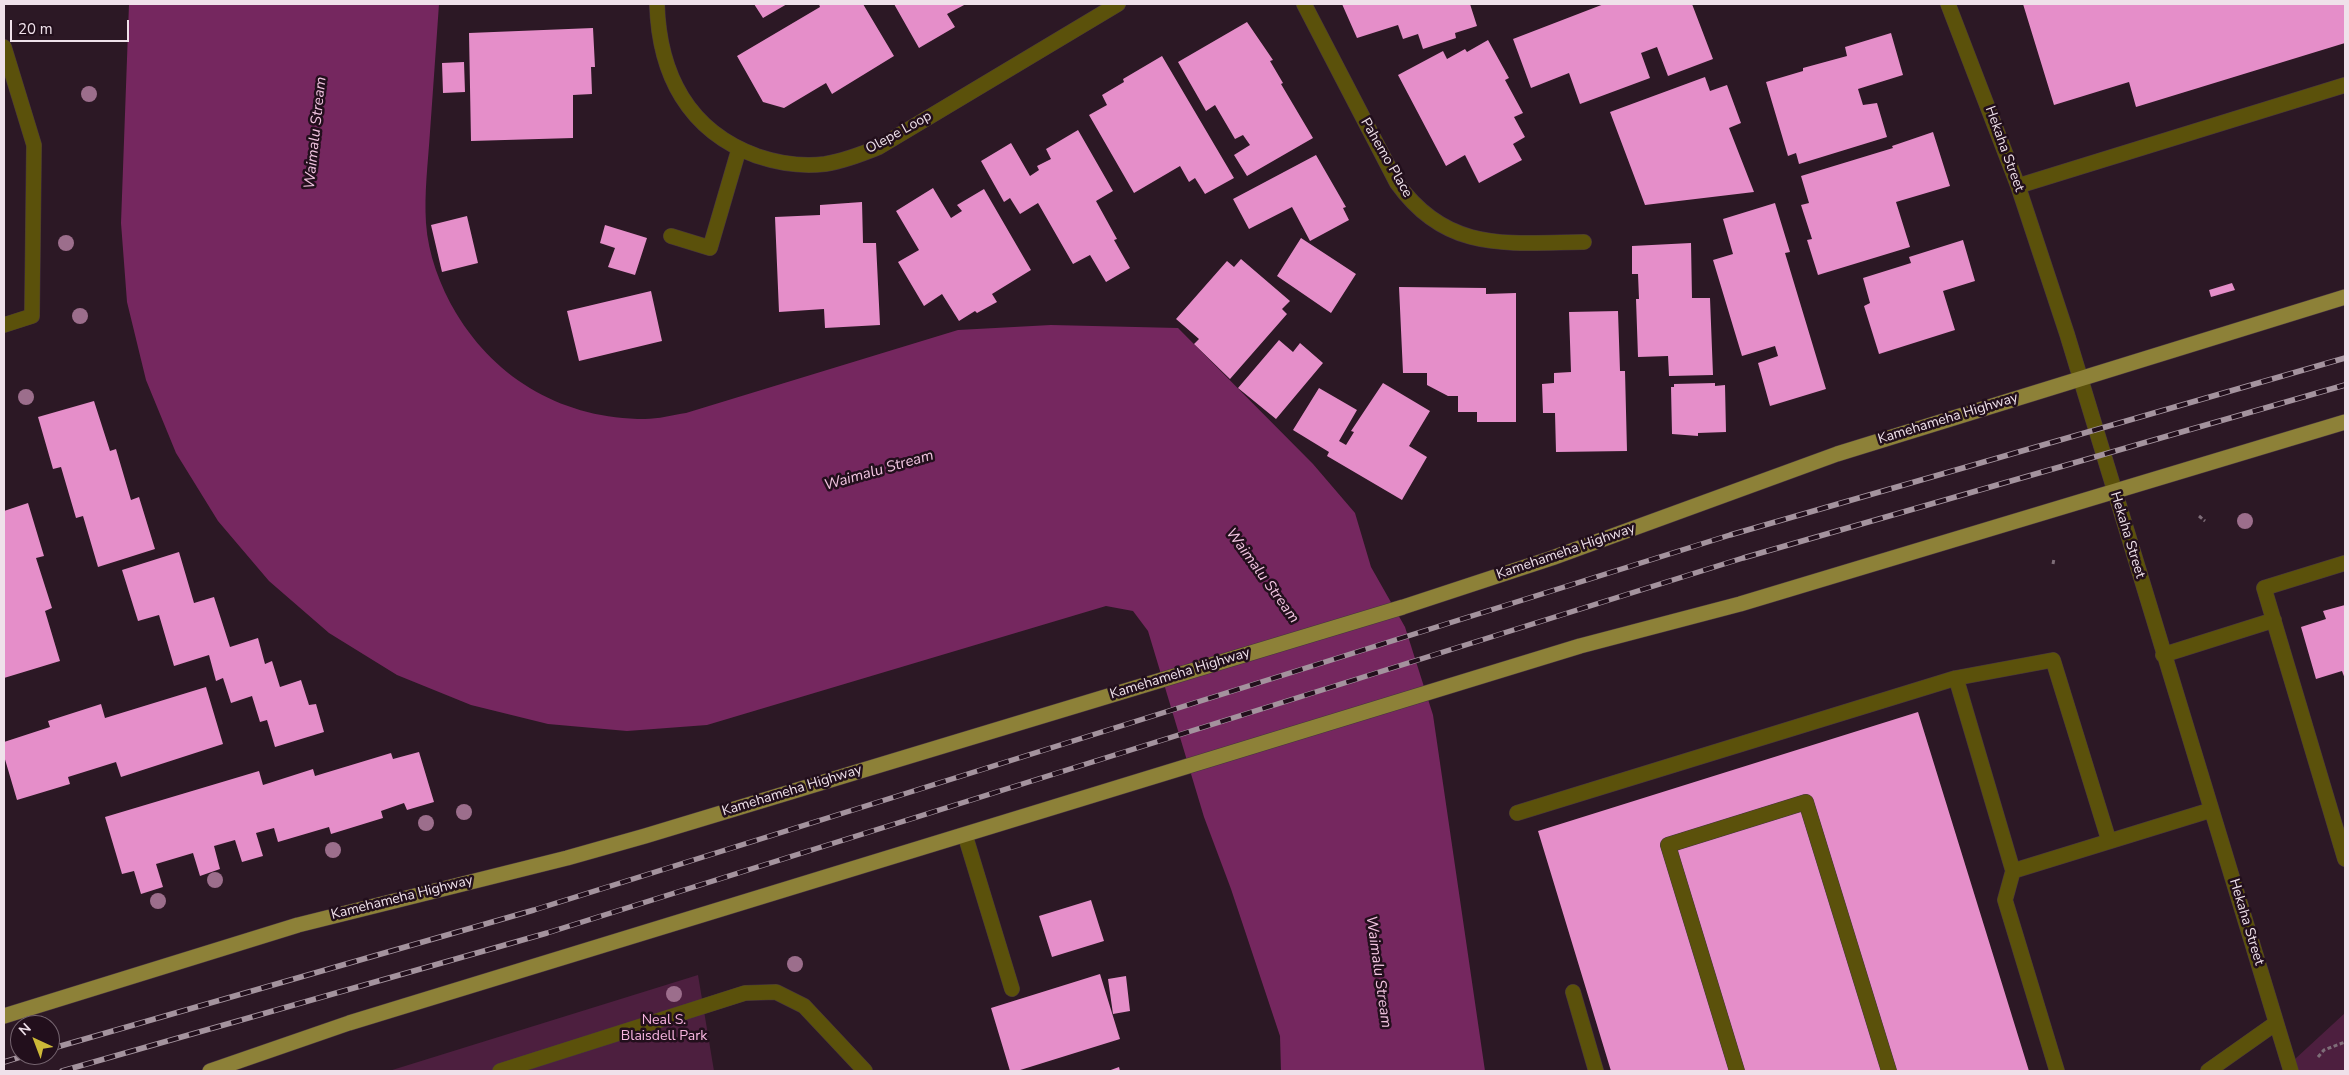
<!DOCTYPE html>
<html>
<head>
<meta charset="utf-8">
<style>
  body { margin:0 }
  #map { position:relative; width:2349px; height:1075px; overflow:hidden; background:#2c1825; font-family:"Nunito Sans",sans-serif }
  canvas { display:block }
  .frame { position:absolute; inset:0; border:5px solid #efe1ea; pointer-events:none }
  .north { position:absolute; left:10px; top:1015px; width:50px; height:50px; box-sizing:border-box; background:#220f1c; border:1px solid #74636e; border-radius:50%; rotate:317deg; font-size:14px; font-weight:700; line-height:20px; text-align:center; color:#efe1ea }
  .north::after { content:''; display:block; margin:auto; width:18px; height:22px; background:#cdb938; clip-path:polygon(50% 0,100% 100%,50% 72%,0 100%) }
  .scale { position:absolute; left:10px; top:20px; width:119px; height:22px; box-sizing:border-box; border:2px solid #efe1ea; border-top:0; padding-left:6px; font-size:15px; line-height:18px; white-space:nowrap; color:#efe1ea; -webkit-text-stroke:4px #220f1c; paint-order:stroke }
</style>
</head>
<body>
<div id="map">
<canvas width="2349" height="1075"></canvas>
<div class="frame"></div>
<div class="north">N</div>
<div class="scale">20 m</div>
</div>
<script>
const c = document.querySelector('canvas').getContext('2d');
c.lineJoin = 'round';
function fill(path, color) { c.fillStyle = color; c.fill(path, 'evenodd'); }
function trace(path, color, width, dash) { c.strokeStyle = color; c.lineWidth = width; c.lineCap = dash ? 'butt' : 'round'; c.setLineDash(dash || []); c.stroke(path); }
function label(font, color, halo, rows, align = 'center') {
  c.font = font + ' "Nunito Sans",sans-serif'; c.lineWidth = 5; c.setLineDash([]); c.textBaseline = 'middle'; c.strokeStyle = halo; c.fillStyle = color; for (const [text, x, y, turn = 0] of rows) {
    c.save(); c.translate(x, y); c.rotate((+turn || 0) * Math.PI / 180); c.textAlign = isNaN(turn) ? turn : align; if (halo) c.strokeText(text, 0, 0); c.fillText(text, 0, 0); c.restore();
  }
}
fill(new Path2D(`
  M 698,975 L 714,1071 L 389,1071 Z
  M 2345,1013 L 2345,1071 L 2282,1071 Z`), '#4d1f3f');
fill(new Path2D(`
  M 129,4 L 439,4 C 436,47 433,90 430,132 C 428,163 424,193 426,223 C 428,254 440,286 456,313 C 497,381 565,419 645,419 C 658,419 673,415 686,413 L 958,330 L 1051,325 L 1178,328 L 1313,464 L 1355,513 L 1371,567 L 1405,627 L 1433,715 L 1485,1071 L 1281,1071 L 1280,1036 L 1231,889 L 1204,817 L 1148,631 L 1133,611 L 1106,606 L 707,725 L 627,731 L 548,724 L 471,705 L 397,675 L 329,633 L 269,581 L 218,521 L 176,453 L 146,380 L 127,302 L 121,223 Z`), '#75275f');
fill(new Path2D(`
  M 754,4 L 787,4 L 763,18 Z
  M 819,4 L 863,4 L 894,56 L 832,94 L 826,83 L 784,108 L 763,102 L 737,56 L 820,7 Z
  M 894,4 L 966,4 L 947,14 L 955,27 L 919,48 Z
  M 1342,4 L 1470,4 L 1477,26 L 1455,33 L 1456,38 L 1423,49 L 1418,34 L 1403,39 L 1398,25 L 1357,38 Z
  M 1604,4 L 1692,4 L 1713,59 L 1668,76 L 1657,47 L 1641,53 L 1650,78 L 1580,104 L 1569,73 L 1531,88 L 1513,39 Z
  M 2023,4 L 2345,4 L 2345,43 L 2136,107 L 2129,82 L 2054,105 Z
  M 1247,22 L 1273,60 L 1270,61 L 1283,83 L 1281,84 L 1313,138 L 1247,176 L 1234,155 L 1250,145 L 1243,135 L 1235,139 L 1215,105 L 1206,111 L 1178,62 Z
  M 593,28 L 595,67 L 591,67 L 592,94 L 573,95 L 573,138 L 471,141 L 469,33 Z
  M 1891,33 L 1903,75 L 1858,89 L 1863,105 L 1877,103 L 1887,137 L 1799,164 L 1796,153 L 1788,156 L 1766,82 L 1803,71 L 1803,68 L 1847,56 L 1845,47 Z
  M 1488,40 L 1509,78 L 1505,80 L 1523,113 L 1514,117 L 1525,137 L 1513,144 L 1522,160 L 1479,183 L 1465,155 L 1446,166 L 1398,75 L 1443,51 L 1447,59 L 1465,49 L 1467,52 Z
  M 1162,56 L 1234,178 L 1205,194 L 1195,178 L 1189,182 L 1180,166 L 1134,193 L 1089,115 L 1107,105 L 1102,95 L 1124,82 L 1123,79 Z
  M 464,62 L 465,92 L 443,93 L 442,63 Z
  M 1705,77 L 1710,91 L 1727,85 L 1741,123 L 1729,128 L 1754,192 L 1645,205 L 1610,112 Z
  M 1078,130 L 1113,191 L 1096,201 L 1117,239 L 1114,240 L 1130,268 L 1106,282 L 1090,255 L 1073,264 L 1038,203 L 1020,214 L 1010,198 L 1004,202 L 981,161 L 1011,143 L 1030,176 L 1039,170 L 1037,166 L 1051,159 L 1046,149 Z
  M 1933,132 L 1950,186 L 1896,202 L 1910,247 L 1818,275 L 1807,240 L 1812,239 L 1801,205 L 1809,203 L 1801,176 L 1893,148 L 1892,146 Z
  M 1316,155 L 1346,207 L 1343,208 L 1349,220 L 1310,241 L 1292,207 L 1249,229 L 1233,199 Z
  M 933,188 L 951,218 L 962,211 L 957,205 L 984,189 L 1031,270 L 992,294 L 997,302 L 977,313 L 975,311 L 959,321 L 942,294 L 924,306 L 898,262 L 919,250 L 896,211 Z
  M 862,202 L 863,243 L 876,243 L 880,325 L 825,328 L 824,309 L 779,312 L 775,217 L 820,215 L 820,205 Z
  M 1775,203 L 1790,252 L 1785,253 L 1826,389 L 1770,406 L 1758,363 L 1778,356 L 1775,346 L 1742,356 L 1713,260 L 1733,254 L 1723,219 Z
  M 467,216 L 478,263 L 442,272 L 431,225 Z
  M 605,225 L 647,238 L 635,275 L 608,267 L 615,248 L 600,243 Z
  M 1301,238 L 1356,274 L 1331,313 L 1277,276 Z
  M 1963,240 L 1975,281 L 1943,291 L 1955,330 L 1879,354 L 1864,306 L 1870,303 L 1863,278 L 1911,263 L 1909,257 Z
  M 1691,243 L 1692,298 L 1710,298 L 1713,375 L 1669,376 L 1668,356 L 1638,357 L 1636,299 L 1639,299 L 1638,274 L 1632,274 L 1632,246 Z
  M 1241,259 L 1290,301 L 1282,309 L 1287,314 L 1230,379 L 1194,344 L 1199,339 L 1176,319 L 1227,261 L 1234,267 Z
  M 2232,283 L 2235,290 L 2211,297 L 2209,290 Z
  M 1399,287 L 1486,288 L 1486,294 L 1516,293 L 1516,422 L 1477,422 L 1477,412 L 1458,412 L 1458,396 L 1448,396 L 1427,385 L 1427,373 L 1403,373 Z
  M 651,291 L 662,341 L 579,361 L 567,311 Z
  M 1618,311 L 1620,371 L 1625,371 L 1627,451 L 1556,452 L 1555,413 L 1543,413 L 1542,384 L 1554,383 L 1554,373 L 1571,372 L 1569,312 Z
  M 1279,340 L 1293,352 L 1300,343 L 1323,363 L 1276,419 L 1238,388 Z
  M 1383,383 L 1430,411 L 1409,446 L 1427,457 L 1402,500 L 1327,456 L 1329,452 L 1293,430 L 1319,388 L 1357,410 L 1339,441 L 1346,445 L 1354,432 L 1351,431 Z
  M 1715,383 L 1715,386 L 1725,385 L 1726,432 L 1698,433 L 1698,436 L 1672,434 L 1671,387 L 1674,387 L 1674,384 Z
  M 94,401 L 110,451 L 116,449 L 131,500 L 139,497 L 155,549 L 98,567 L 83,516 L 76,518 L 61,467 L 53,469 L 38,417 Z
  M 28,503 L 44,556 L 36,558 L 52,608 L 45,611 L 60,661 L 4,678 L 4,511 Z
  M 179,552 L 194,603 L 214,597 L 230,647 L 258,638 L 265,664 L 272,661 L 280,687 L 301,680 L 309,705 L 316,704 L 324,732 L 275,747 L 267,720 L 260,722 L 252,696 L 231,703 L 223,678 L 216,681 L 209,655 L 174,666 L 159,615 L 138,621 L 122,570 Z
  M 2345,605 L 2345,679 L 2342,671 L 2316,679 L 2301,627 L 2326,619 L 2323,611 Z
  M 206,687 L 223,744 L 121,777 L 116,762 L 68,777 L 70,784 L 17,800 L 4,756 L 4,742 L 50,727 L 48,721 L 101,704 L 105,718 Z
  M 1918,712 L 2029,1071 L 1611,1071 L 1538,831 Z
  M 419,752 L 434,802 L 407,810 L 404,803 L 381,811 L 383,818 L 331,834 L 329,827 L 278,842 L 274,828 L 256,833 L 263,856 L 242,862 L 235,840 L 214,846 L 220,869 L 200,876 L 193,853 L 156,864 L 163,887 L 141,894 L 134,871 L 122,874 L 105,817 L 259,771 L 263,785 L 313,769 L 315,776 L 391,753 L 393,759 Z
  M 1091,900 L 1104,941 L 1052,957 L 1039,916 Z
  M 1100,974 L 1120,1039 L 1017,1071 L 1010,1071 L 991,1008 Z
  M 1126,976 L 1130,1011 L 1113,1014 L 1108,979 Z
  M 1119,1067 L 1120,1071 L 1108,1071 Z`), '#e58ec9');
const minor = new Path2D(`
  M 657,4 C 659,74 688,131 757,156 C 778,163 802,167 825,164 C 844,161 862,154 879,147 L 1118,4
  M 1304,4 L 1397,183 C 1447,253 1507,243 1584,242
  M 1948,4 L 2018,186 L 2067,334 L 2291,1071
  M 4,47 L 34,145 L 32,316 L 4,325
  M 2018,186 L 2345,85
  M 671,236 L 710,248 L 739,149
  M 2345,563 L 2264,588 L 2345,859
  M 2163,655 L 2274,620
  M 1956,678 L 2013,871 L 2005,900 L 2057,1071
  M 1517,813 L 1956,678 L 2053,660 L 2109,841
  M 965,835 L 1012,989
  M 2013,871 L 2211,810
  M 1573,992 L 1596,1071
  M 500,1071 L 745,993 L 776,992 L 804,1006 L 865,1071
  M 1737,1071 L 1668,845 L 1806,802 L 1889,1071
  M 2208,1071 L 2276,1023`);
const major = new Path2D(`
  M 4,1016 L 298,925 L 567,858 L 645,836 L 1403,607 L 1552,558 L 1837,454 L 2345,297
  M 210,1071 L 349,1023 L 1580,646 L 1740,604 L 2345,422`);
trace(minor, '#473441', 16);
trace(major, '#473441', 16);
trace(new Path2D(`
  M 2199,516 L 2205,521
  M 2053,564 L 2054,559
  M 2318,1057 L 2324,1050 L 2345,1042`), '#7e6d78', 3, [4, 2.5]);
trace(minor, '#5b510b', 15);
trace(major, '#8d8138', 15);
const rail = new Path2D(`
  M 50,1049 L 534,910 L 1730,535 L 2345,358
  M 4,1062 L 27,1055
  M 62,1071 L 547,933 L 1743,558 L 2345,385`);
trace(rail, '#a4939e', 5.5);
trace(rail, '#220f1c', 4, [11]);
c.fillStyle = '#9c6e8c';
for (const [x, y] of [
  [89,94],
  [66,243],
  [80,316],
  [26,397],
  [2245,521],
  [464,812],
  [426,823],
  [333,850],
  [215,880],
  [158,901],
  [795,964],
  [674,994]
]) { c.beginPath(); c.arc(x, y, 8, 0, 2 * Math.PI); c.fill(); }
label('14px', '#efe1ea', '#220f1c', [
  ["Olepe Loop",899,133,-29],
  ["Hekaha Street",2004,149,70],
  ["Pahemo Place",1386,158,60],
  ["Kamehameha Highway",1948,419,-17],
  ["Hekaha Street",2127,535,73],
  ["Kamehameha Highway",1566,552,-19],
  ["Kamehameha Highway",1180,674,-17],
  ["Kamehameha Highway",792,791,-17],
  ["Kamehameha Highway",402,898,-14],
  ["Hekaha Street",2246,922,73]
]);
label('14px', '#f8b5e0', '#220f1c', [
  ["Neal S.",664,1021],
  ["Blaisdell Park",664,1037]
]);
label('italic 15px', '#f2c5e1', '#220f1c', [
  ["Waimalu Stream",316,133,-84],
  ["Waimalu Stream",879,471,-16],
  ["Waimalu Stream",1262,576,54],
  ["Waimalu Stream",1378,972,82]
]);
</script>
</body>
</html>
